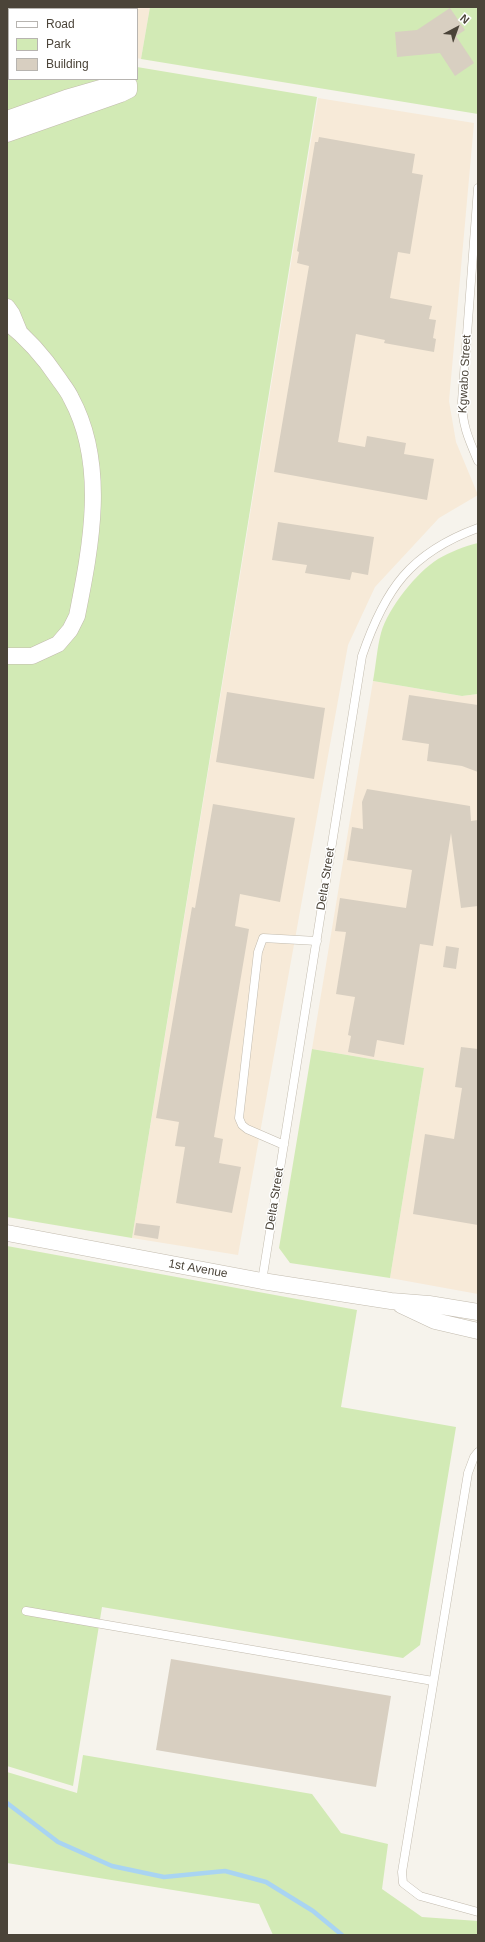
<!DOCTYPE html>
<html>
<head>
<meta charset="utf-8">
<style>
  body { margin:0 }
  #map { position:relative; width:485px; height:1942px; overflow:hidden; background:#f6f3ec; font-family:Arial,sans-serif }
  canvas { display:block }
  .frame { position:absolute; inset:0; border:8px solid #4b4439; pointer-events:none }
  .legend { position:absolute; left:8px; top:8px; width:130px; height:72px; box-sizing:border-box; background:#fff; border:1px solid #b7b4b0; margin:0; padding:5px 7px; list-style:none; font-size:12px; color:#4b4439 }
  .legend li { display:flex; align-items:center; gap:8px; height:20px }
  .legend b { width:20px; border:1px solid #b7b4b0 }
  .north { position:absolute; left:437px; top:8px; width:40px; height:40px; -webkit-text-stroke:3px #fff; paint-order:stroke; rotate:41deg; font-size:11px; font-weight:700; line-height:16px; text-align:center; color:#4b4439 }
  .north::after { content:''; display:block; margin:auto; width:14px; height:18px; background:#4b4439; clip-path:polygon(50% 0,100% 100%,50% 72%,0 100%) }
</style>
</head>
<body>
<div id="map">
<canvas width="485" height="1942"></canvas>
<div class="frame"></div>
<ul class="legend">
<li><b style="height:5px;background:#fff"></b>Road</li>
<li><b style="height:11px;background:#d2eab5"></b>Park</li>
<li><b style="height:11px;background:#d8cfc1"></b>Building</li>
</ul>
<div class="north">N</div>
</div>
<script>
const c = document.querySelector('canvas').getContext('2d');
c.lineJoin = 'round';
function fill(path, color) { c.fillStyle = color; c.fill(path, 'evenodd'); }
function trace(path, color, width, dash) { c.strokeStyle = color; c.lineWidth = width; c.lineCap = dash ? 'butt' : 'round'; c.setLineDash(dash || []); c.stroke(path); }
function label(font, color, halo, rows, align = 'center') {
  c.font = font + ' Arial,sans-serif'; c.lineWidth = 3; c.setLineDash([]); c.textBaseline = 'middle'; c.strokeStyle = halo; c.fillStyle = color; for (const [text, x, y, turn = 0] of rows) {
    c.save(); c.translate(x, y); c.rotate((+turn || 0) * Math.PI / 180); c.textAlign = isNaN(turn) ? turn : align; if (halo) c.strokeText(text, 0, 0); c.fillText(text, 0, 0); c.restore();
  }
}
fill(new Path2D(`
  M 7,7 L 150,7 L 141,59 L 137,58 L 137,9 L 9,9 L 9,36 L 7,36 Z
  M 318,98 L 474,123 L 449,401 L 456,442 L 478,495 L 439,518 L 375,587 L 348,645 L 238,1255 L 132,1238 Z
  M 373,681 L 462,696 L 478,694 L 478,1294 L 390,1278 L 424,1068 L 312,1049 Z`), '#f7ead8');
fill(new Path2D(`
  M 150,7 L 478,7 L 478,114 L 141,59 Z
  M 7,44 L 9,45 L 9,79 L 137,79 L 137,67 L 317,97 L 132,1238 L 7,1217 Z
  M 478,543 L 478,694 L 462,696 L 373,681 C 376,665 377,648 381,633 C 388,608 417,572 438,559 C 450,552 465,546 478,543 Z
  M 312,1049 L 424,1068 L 390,1278 L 290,1263 L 279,1248 Z
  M 7,1246 L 357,1310 L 341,1407 L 456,1427 L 420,1645 L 403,1658 L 102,1607 L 73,1786 L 7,1766 Z
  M 83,1755 L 312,1794 L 341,1833 L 388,1844 L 382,1889 L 422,1917 L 478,1921 L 478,1935 L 273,1935 L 259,1904 L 7,1863 L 7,1772 L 77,1793 Z`), '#d2eab5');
trace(new Path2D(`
  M 7,1803 L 58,1842 L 112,1866 L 164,1877 L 225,1871 L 266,1882 L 313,1911 L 342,1935`), '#a9d4f2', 4.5);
fill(new Path2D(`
  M 450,8 L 465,30 L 456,36 L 474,63 L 455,76 L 440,53 L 397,57 L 395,32 L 417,30 Z
  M 319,137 L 415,154 L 412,173 L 423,175 L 410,254 L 398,252 L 390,298 L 432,306 L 429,319 L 436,320 L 433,338 L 436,339 L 434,352 L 384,343 L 385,340 L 356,334 L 338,442 L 365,447 L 367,436 L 406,443 L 404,454 L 434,459 L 427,500 L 274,472 L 309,266 L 297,263 L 299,252 L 297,251 L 315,142 L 318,142 Z
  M 278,522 L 374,537 L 368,575 L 352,572 L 350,580 L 305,573 L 307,565 L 272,560 Z
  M 227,692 L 325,708 L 314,779 L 216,762 Z
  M 409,695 L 478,705 L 478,772 L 462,766 L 427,761 L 429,744 L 402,740 Z
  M 367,789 L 470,806 L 471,821 L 478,820 L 478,906 L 461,908 L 451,833 L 433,946 L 420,944 L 404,1045 L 377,1040 L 374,1057 L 348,1052 L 351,1036 L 348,1035 L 355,997 L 336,994 L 346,932 L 335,931 L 340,898 L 406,908 L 412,870 L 347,860 L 352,827 L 363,829 L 362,802 Z
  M 213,804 L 295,818 L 280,902 L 240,894 L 235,926 L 249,929 L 214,1137 L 223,1139 L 219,1163 L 241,1167 L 232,1213 L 176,1203 L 185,1147 L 175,1146 L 179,1122 L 156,1118 L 192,907 L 195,908 Z
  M 446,946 L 459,948 L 456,969 L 443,967 Z
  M 461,1047 L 478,1049 L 478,1225 L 413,1214 L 425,1134 L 454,1139 L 462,1088 L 455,1087 Z
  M 136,1223 L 160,1226 L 158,1239 L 134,1235 Z
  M 171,1659 L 391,1696 L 376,1787 L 156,1750 Z`), '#d8cfc1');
const lane = new Path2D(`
  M 478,188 L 462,401 C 462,425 469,440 478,461
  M 284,1145 L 247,1129 L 242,1125 L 239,1118 L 258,952 L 263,938 L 317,941
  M 262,1281 L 362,656 C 385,589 410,553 478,528
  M 478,1452 L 474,1457 L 468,1473 L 402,1872 L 403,1883 L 420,1896 L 478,1912
  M 26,1611 L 433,1681`);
const street = new Path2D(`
  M 7,119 L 66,98 L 118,83 L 123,82 L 129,85 L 129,90 L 121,94 L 7,134
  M 7,307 L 12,314 L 19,331
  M 7,322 C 27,338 44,357 58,378 C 62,384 68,391 71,398 C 107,464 91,546 77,616 L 70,630 L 58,644 L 32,656 L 7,656
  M 7,1233 L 262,1281 L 391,1301 L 429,1304 L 478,1312
  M 401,1305 L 435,1321 L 478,1331`);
trace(lane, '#c2bbae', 9);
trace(street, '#c2bbae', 17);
trace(lane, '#fff', 8);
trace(street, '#fff', 16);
label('12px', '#4b4439', '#fff', [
  ["Kgwabo Street",465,374,-87],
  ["Delta Street",326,879,-81],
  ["Delta Street",275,1199,-81],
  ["1st Avenue",198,1269,10]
]);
</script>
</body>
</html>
